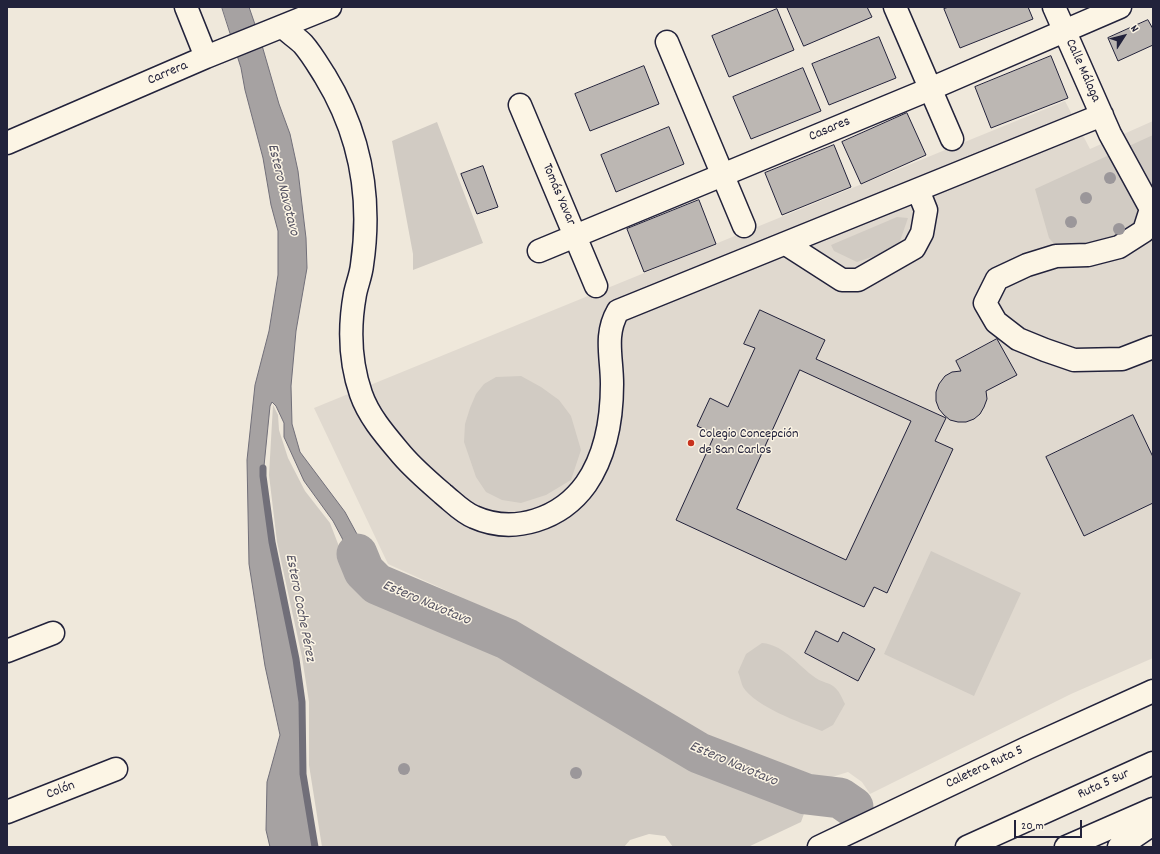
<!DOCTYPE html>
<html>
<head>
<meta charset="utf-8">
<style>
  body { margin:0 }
  #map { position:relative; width:1160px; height:854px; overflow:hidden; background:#efe8db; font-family:Dekko,sans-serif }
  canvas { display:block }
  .frame { position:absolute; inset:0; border:8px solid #22223b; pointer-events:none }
  .north { position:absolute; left:1104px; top:16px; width:40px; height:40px; -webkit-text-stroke:3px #fcf5e5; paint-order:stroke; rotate:54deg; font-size:11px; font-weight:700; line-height:16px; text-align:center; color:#22223b }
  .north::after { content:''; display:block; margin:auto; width:14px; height:18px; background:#22223b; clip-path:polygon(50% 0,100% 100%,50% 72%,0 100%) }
  .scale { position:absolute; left:1014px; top:820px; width:68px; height:18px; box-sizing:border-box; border:2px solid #22223b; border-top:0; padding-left:5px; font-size:12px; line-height:14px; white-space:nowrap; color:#22223b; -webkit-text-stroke:3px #fcf5e5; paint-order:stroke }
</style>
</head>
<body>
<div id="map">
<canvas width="1160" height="854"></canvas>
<div class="frame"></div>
<div class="north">N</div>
<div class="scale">20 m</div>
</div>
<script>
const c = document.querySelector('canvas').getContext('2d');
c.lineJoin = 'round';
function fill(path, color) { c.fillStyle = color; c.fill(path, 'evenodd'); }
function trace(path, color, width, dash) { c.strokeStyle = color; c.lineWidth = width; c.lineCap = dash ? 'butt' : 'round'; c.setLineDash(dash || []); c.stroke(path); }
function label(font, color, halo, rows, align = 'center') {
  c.font = font + ' Dekko,sans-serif'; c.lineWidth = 3; c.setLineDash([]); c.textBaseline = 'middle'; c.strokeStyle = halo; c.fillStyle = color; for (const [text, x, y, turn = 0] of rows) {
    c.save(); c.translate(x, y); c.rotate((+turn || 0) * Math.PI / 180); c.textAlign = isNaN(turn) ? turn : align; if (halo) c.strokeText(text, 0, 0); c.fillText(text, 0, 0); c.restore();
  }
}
fill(new Path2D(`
  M 1065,101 L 1090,149 L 1153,121 L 1153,658 L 1071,694 L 870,794 L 862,782 L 848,772 L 819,781 L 702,738 L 509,619 L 388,564 L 314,408 Z`), '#e0d9cf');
fill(new Path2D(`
  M 437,122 L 483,243 L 413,270 L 413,254 L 392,141 Z
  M 1153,135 L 1153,239 L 1121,255 L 1069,261 L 1049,238 L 1035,189 Z
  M 897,217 L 908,218 L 900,241 L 892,250 L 857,262 L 834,251 L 831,245 Z
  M 521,376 L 541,387 L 559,400 L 571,416 L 581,450 L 571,480 L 546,495 L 521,503 L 502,500 L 486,492 L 476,477 L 464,442 L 465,424 L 470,408 L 476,394 L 484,384 L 496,377 Z
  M 273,405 L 278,415 L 279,430 L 288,458 L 305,491 L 330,523 L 345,562 L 357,586 L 377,601 L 504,656 L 693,769 L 805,811 L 801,822 L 748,847 L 673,847 L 665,836 L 649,834 L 630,840 L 624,847 L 322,847 L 309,765 L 309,702 L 302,657 L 277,542 L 269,475 Z
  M 931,551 L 1021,593 L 974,696 L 884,654 Z
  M 762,643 C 786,645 800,669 819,680 C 823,682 829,683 833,686 C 839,690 842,698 845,704 L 833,725 L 822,731 C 799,722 756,707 743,687 C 741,683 740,676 738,672 L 746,654 Z`), '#d1cbc3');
const water = new Path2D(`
  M 222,7 L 249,7 L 261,42 L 279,104 L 290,134 L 298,171 L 306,238 L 307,268 L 296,331 L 291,386 L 292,424 L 300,452 L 345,512 L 371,560 L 385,574 L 399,581 L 395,591 L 379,591 L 364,577 L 355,565 L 342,538 L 333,521 L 304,481 L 284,437 L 284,423 L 276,406 L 272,402 L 270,406 L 263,476 L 272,542 L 296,659 L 302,702 L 303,774 L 309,821 L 315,847 L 270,847 L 266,830 L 267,782 L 280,735 L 265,666 L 249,564 L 247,460 L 255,385 L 269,331 L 278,275 L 278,231 L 271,205 L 263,158 L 245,90 L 241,68 Z`);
fill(water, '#a6a2a2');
trace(water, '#716f79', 1);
trace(new Path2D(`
  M 263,468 L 263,476 L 272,542 L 296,659 L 302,702 L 303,774 L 315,847`), '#716f79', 7);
trace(new Path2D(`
  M 357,554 L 364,571 L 377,584 L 507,639 L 699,753 L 806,794 L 840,798 L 853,807`), '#a6a2a2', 41);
const building = new Path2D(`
  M 787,7 L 867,7 L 872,17 L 804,46 Z
  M 949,7 L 1028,7 L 1033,19 L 960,48 L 944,9 Z
  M 777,9 L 794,50 L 729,77 L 712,36 Z
  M 1148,20 L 1153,29 L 1153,45 L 1118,61 L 1108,38 Z
  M 879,37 L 896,78 L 829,105 L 812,64 Z
  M 1051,56 L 1068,98 L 991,128 L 975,87 Z
  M 644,66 L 659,104 L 590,131 L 575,94 Z
  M 803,68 L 821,111 L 751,139 L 733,97 Z
  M 907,113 L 926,155 L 861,184 L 842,142 Z
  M 669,127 L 684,164 L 616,192 L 601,155 Z
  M 834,145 L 851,187 L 782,215 L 765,173 Z
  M 483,166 L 498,207 L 477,214 L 461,174 Z
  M 699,200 L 716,244 L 644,272 L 627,229 Z
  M 760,310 L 825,340 L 816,359 L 946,418 L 935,441 L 953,449 L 887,593 L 874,587 L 864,607 L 676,520 L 715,434 L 697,426 L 710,398 L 728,407 L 755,348 L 744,344 ZM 800,370 L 911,421 L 846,560 L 737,509 Z
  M 997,339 L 1017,375 L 986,391 L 987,399 L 984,407 L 980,414 L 974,419 L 966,422 L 958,422 L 950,420 L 944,415 L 939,409 L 936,401 L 936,392 L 939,384 L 945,376 L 952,372 L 961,371 L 956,361 Z
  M 1133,415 L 1153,457 L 1153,503 L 1084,536 L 1046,457 Z
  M 816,631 L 838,642 L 843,632 L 875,649 L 858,681 L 805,653 Z`);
fill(building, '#bcb7b3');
trace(building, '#22223b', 1);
const minor = new Path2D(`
  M 186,7 L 206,57
  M 895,7 L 952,139
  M 1054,7 L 1110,134 L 1151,209 L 1153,210
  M 283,27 C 289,33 297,38 303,44 C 311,53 318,65 325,76 C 361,135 372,197 362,265 C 361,275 357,284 355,294 C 349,327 350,362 361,394 C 369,417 386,436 402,455 C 414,469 428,481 443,494 C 453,502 462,512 474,517 C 514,535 561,519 586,484 C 606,455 612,417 612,384 C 612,357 604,335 618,311 L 1102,115
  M 667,42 L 744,226
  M 520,105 L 596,286
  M 7,143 L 206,57 L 330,7
  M 1151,209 L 1144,231 L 1119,247 L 1088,255 L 1056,256 L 1027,265 L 997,279 L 985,303 L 996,322 L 1018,339 L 1045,350 L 1074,360 L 1122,359 L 1153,347
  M 786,244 L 842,280 L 858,280 L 914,248 L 922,233 L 926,210 L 918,190
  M 539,251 L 930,89 L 1120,7
  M 7,651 L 53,633
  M 7,812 L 116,769`);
const major = new Path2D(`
  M 819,847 L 1027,748 L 1153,691`);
const highway = new Path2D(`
  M 967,847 L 1153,763
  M 1066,847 L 1153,809
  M 1119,847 L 1153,824`);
trace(minor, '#22223b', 25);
trace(major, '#22223b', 25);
trace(highway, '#22223b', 25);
trace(minor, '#fcf5e5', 22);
trace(major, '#fcf5e5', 22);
trace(highway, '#fcf5e5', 22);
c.fillStyle = '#9b979a';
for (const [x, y] of [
  [1110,178],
  [1086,198],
  [1071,222],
  [1119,229],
  [404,769],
  [576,773]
]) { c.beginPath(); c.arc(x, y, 6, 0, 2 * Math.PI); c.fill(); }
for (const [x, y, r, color] of [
  [691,443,4,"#c8321e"]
]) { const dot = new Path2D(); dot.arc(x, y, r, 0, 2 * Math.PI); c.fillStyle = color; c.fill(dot); trace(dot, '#fcf5e5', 1.5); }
label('14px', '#22223b', '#fcf5e5', [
  ["Calle Málaga",1082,71,66],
  ["Carrera",168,74,-23],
  ["Casares",830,130,-23],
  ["Tomás Yavar",558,195,67],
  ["Caletera Ruta 5",985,768,-25],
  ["Ruta 5 Sur",1104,785,-24],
  ["Colón",61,791,-21]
]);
label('14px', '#22223b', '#fcf5e5', [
  ["Colegio Concepción",699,435],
  ["de San Carlos",699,451]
], 'left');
label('italic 15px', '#575564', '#fcf5e5', [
  ["Estero Navotavo",282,190,76],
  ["Estero Navotavo",426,604,23],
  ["Estero Coche Pérez",299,608,79],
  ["Estero Navotavo",733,765,23]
]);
</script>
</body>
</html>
